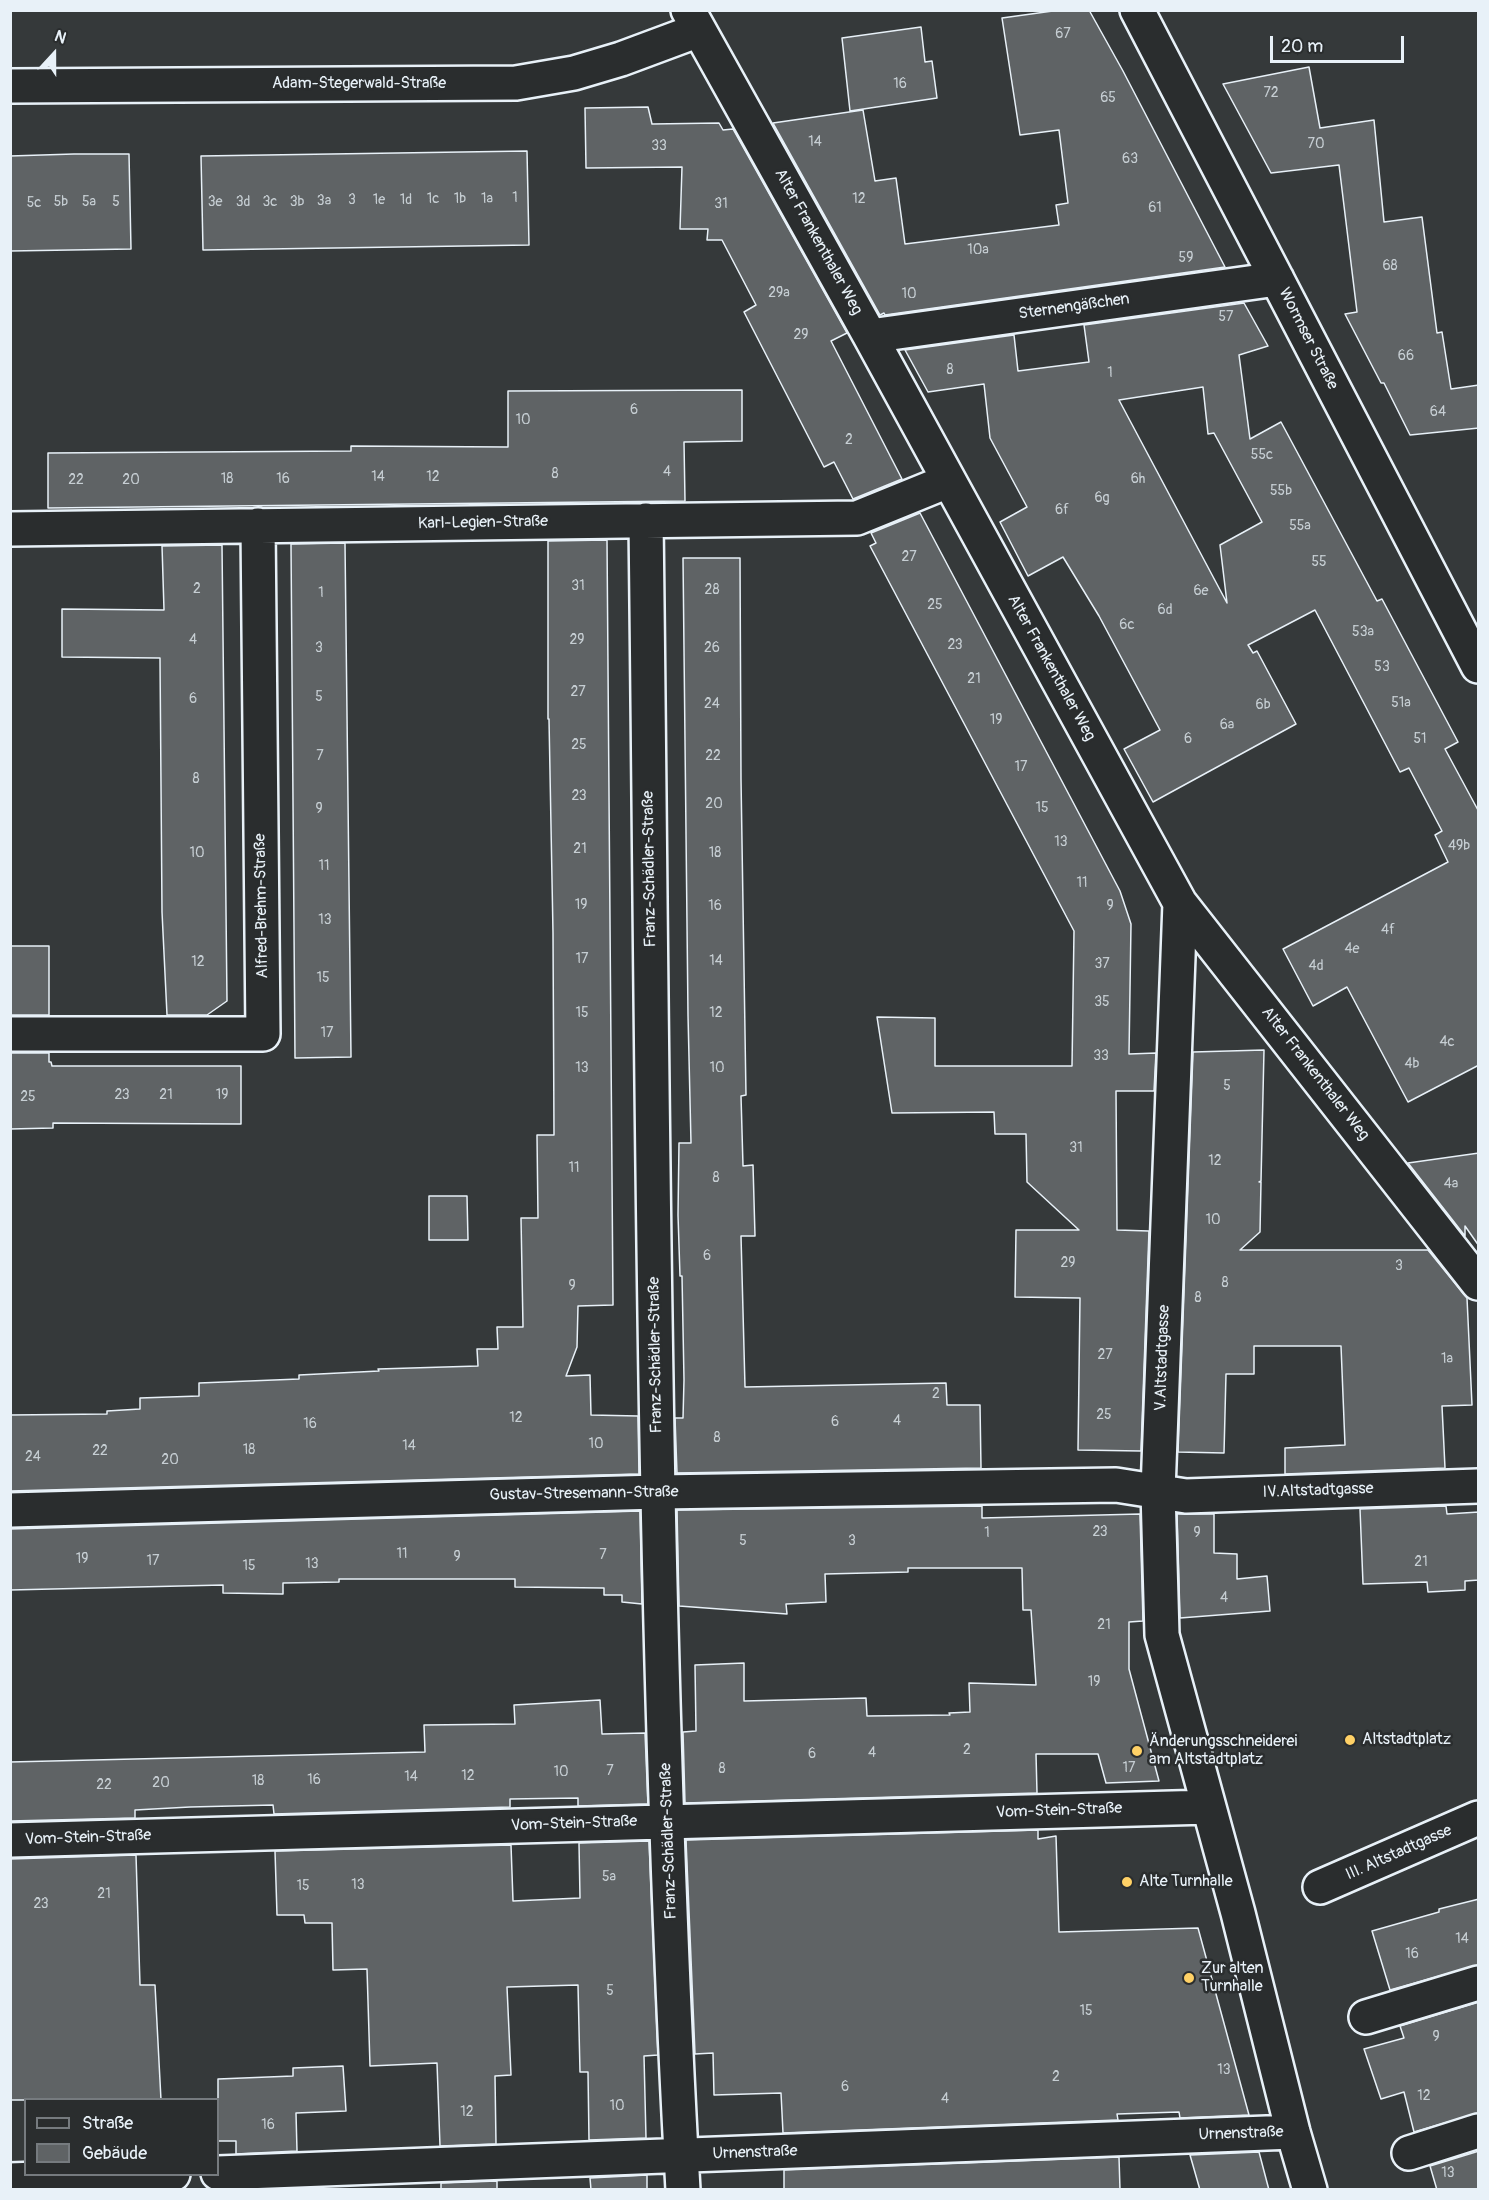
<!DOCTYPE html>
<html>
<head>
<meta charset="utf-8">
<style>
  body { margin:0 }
  #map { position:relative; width:1489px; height:2200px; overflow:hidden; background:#35393a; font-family:Pangolin,sans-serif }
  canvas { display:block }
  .frame { position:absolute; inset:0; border:12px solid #e8f1f8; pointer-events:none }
  .legend { position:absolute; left:24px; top:2098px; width:195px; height:78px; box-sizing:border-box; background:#2a2d2e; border:2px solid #767b7f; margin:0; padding:8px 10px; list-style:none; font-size:18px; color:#e8f1f8 }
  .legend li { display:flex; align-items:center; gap:12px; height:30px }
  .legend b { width:30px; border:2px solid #767b7f }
  .north { position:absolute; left:24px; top:24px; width:60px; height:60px; -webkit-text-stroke:4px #2a2d2e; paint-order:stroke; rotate:21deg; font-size:16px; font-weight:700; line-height:24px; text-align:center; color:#e8f1f8 }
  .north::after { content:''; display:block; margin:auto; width:21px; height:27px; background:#e8f1f8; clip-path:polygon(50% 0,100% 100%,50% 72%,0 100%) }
  .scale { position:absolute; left:1270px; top:36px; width:134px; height:27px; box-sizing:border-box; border:3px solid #e8f1f8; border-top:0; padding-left:8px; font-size:18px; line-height:21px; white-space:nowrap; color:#e8f1f8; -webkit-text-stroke:4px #2a2d2e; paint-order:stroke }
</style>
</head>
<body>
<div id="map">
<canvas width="1489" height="2200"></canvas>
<div class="frame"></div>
<ul class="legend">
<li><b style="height:8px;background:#2a2d2e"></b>Straße</li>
<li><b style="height:16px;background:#5f6365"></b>Gebäude</li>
</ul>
<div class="north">N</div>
<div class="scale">20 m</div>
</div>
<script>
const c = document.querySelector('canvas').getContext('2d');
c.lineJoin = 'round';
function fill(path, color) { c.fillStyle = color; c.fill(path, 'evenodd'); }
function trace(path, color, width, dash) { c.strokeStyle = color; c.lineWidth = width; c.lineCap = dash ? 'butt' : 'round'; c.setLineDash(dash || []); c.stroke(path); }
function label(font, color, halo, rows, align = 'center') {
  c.font = font + ' Pangolin,sans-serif'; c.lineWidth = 5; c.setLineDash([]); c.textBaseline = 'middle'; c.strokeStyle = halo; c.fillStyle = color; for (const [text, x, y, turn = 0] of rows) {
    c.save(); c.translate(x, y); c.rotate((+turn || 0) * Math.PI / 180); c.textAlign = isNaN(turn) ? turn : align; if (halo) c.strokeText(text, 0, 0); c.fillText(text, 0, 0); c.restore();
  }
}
const building = new Path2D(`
  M 1060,10 L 1089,10 L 1123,71 L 1225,267 L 885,315 L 884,313 L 880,315 L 773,123 L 863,110 L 875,181 L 896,178 L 905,244 L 1059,225 L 1056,205 L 1068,203 L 1059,130 L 1020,135 L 1002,18 Z
  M 921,27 L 925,62 L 932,61 L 937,98 L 850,111 L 842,38 Z
  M 1309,67 L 1320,128 L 1374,120 L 1384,222 L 1422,217 L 1437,333 L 1442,332 L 1451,389 L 1479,385 L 1479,428 L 1410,435 L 1384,383 L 1381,383 L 1345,314 L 1357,312 L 1339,165 L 1271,173 L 1223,84 Z
  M 648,107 L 652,124 L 719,123 L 723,130 L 733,129 L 847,333 L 831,341 L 902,479 L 853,499 L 834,462 L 824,467 L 744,312 L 756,305 L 722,240 L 707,240 L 708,229 L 680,229 L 682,167 L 586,168 L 585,108 Z
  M 527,151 L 529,245 L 203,250 L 201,156 Z
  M 74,154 L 129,154 L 131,249 L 10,251 L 10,156 Z
  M 1244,303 L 1268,346 L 1239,355 L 1250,439 L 1281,422 L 1377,601 L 1382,599 L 1458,742 L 1445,749 L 1479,812 L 1479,1065 L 1408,1102 L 1347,987 L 1313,1006 L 1283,949 L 1448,862 L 1435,835 L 1442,831 L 1409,768 L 1400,772 L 1315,610 L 1248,645 L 1253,653 L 1257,651 L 1296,724 L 1153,802 L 1124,749 L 1160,730 L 1099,616 L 1063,557 L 1028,576 L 1000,522 L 1027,507 L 990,438 L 984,384 L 928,392 L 905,350 L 1014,335 L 1018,371 L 1089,362 L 1084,325 ZM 1203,387 L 1208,434 L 1214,433 L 1262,522 L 1220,545 L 1227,603 L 1119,400 Z
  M 742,390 L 742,441 L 684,442 L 685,501 L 48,508 L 48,453 L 351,451 L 351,446 L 508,447 L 508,391 Z
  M 920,513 L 1120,891 L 1131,924 L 1129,1054 L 1156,1053 L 1154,1091 L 1116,1091 L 1117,1230 L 1149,1231 L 1141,1451 L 1078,1450 L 1080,1298 L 1015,1297 L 1016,1230 L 1079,1230 L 1027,1182 L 1026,1134 L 995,1134 L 994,1112 L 892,1113 L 877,1017 L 935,1018 L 935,1066 L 1072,1066 L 1074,931 L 870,546 L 876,543 L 871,533 Z
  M 607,540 L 613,1305 L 578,1306 L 577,1347 L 566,1376 L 590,1375 L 591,1415 L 638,1416 L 639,1474 L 10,1491 L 10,1415 L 107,1414 L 107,1411 L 140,1409 L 140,1398 L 199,1396 L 199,1383 L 299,1379 L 299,1375 L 379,1371 L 378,1369 L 478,1366 L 477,1349 L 498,1349 L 497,1327 L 523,1327 L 521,1218 L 538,1218 L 537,1135 L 554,1135 L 553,933 L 549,719 L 548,719 L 548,541 Z
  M 345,543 L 351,1057 L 295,1058 L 291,544 Z
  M 222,545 L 227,1001 L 207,1015 L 167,1015 L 162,912 L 160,658 L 62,657 L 62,609 L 164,610 L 162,546 Z
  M 683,558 L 740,558 L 741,779 L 746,1095 L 741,1096 L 743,1166 L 753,1165 L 755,1236 L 741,1236 L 745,1387 L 946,1383 L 947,1405 L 980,1405 L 981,1468 L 677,1473 L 675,1418 L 683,1418 L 684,1380 L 682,1276 L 680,1276 L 678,1215 L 679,1143 L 691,1143 L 688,1015 Z
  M 10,946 L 49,946 L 49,1015 L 10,1015 Z
  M 1264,1050 L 1261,1181 L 1259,1182 L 1261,1182 L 1260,1232 L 1240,1250 L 1428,1250 L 1467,1298 L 1472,1405 L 1442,1406 L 1445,1468 L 1285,1474 L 1285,1448 L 1345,1445 L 1341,1346 L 1254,1346 L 1254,1374 L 1226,1374 L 1224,1453 L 1178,1452 L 1193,1052 Z
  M 10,1053 L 49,1053 L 49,1062 L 51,1062 L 52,1066 L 241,1066 L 241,1124 L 53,1123 L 53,1128 L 10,1129 Z
  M 1479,1153 L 1479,1246 L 1465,1226 L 1465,1236 L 1408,1163 Z
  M 429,1196 L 467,1196 L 468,1240 L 429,1240 Z
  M 982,1506 L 982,1518 L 1140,1514 L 1143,1621 L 1129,1622 L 1129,1669 L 1159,1781 L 1106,1783 L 1098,1754 L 1036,1754 L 1037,1793 L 685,1803 L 683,1732 L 696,1731 L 695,1665 L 744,1663 L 744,1701 L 866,1698 L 867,1716 L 950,1715 L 949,1713 L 970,1712 L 969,1683 L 1036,1685 L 1031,1610 L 1023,1610 L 1022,1568 L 908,1568 L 908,1572 L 825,1574 L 826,1602 L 786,1604 L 787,1614 L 679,1606 L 677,1510 Z
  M 1446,1506 L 1447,1514 L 1479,1512 L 1479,1580 L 1465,1581 L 1465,1590 L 1428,1592 L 1427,1582 L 1363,1584 L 1360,1509 Z
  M 640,1511 L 642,1604 L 622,1602 L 622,1595 L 604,1595 L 604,1588 L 515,1587 L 515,1579 L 339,1579 L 339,1582 L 283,1583 L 283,1594 L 223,1593 L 223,1585 L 10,1590 L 10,1529 Z
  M 1177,1514 L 1214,1514 L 1214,1553 L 1237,1554 L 1237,1579 L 1267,1576 L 1270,1611 L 1180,1618 Z
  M 600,1700 L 602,1734 L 645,1733 L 648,1804 L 578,1806 L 578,1798 L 510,1799 L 510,1807 L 274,1814 L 273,1805 L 190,1807 L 135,1810 L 135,1818 L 10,1821 L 10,1762 L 425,1752 L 424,1725 L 515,1724 L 514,1705 Z
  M 1038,1830 L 1038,1839 L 1056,1836 L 1059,1932 L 1198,1928 L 1249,2115 L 1180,2118 L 1179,2112 L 1117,2114 L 1118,2120 L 783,2133 L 781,2093 L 714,2095 L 713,2053 L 695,2054 L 686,1840 Z
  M 649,1841 L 658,2055 L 644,2056 L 646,2138 L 589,2140 L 588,2072 L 580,2072 L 578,1985 L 507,1987 L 511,2075 L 495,2076 L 496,2144 L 440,2146 L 437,2063 L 370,2066 L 367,1969 L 333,1970 L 332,1923 L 305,1923 L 304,1915 L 277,1915 L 275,1851 L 511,1845 L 513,1901 L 580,1898 L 579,1843 Z
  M 136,1855 L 140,1985 L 155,1985 L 161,2100 L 10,2100 L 10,1859 Z
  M 1479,1899 L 1479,1965 L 1390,1990 L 1372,1931 L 1439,1912 L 1439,1909 Z
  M 1479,2002 L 1479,2113 L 1414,2132 L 1404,2092 L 1381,2099 L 1364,2049 L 1404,2038 L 1400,2026 Z
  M 343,2066 L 346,2111 L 296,2113 L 297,2151 L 236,2154 L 236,2141 L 218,2141 L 218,2079 L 293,2076 L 293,2068 Z
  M 1479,2151 L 1479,2190 L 1437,2190 L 1430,2166 Z
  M 1259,2152 L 1269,2190 L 1200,2190 L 1190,2155 Z
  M 1119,2157 L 1120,2190 L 784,2190 L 784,2170 Z
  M 647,2175 L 647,2190 L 591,2190 L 590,2178 Z
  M 497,2181 L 497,2190 L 441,2190 L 441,2183 Z`);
fill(building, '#5f6365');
trace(building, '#e8f1f8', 1.5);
const minor = new Path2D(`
  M 688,10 L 870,336 L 1180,903 L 1478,1283
  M 1137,10 L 1478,666
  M 10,86 L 516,83 L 574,73 L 621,59 L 699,30
  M 870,336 L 1277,279
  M 646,520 C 653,1076 652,1634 683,2190
  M 10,529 L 857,518 L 948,481
  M 1180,903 L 1158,1491 L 1162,1635 L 1238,1913 L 1293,2132 L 1310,2190
  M 10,1034 L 263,1034 L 258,525
  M 10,1510 L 658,1492 L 1116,1485 L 1186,1496 L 1478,1486
  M 10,1840 L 1209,1807
  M 1320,1887 L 1478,1818
  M 1366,2017 L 1478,1983
  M 1409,2153 L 1478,2131
  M 218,2173 L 1293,2132
  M 10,2180 L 173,2174`);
trace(minor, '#e8f1f8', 38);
trace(minor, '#2a2d2e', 33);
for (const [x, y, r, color] of [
  [1350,1740,6,"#ffd166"],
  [1137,1751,6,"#ffd166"],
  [1127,1882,6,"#ffd166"],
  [1189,1978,6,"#ffd166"]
]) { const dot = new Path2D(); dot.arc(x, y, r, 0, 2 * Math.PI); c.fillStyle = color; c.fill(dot); trace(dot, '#2a2d2e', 2); }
label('14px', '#c6ced3', null, [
  ["67",1063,34],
  ["16",900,84],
  ["72",1271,93],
  ["65",1108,98],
  ["14",815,142],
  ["70",1316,144],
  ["33",659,146],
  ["63",1130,159],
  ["1",515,198],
  ["1c",433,199],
  ["1b",460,199],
  ["1a",487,199],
  ["12",859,199],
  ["3",352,200],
  ["1e",379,200],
  ["1d",406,200],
  ["3a",324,201],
  ["5b",61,202],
  ["5a",89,202],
  ["5",116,202],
  ["3e",215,202],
  ["3d",243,202],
  ["3c",270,202],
  ["3b",297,202],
  ["5c",34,203],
  ["31",721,204],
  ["61",1155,208],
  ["10a",978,250],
  ["59",1186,258],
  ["68",1390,266],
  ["29a",779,293],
  ["10",909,294],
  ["57",1226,317],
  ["29",801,335],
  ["66",1406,356],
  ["8",950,370],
  ["1",1110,373],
  ["6",634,410],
  ["64",1438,412],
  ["10",523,420],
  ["2",849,440],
  ["55c",1262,455],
  ["4",667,472],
  ["8",555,474],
  ["14",378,477],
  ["12",433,477],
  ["18",227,479],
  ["16",283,479],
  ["6h",1138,479],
  ["22",76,480],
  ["20",131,480],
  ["55b",1281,491],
  ["6g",1102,498],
  ["6f",1062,510],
  ["55a",1300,526],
  ["27",909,557],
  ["55",1319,562],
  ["31",578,586],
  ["2",197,589],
  ["28",712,590],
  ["6e",1201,591],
  ["1",321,593],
  ["25",935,605],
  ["6d",1165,610],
  ["6c",1127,625],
  ["53a",1363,632],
  ["4",193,640],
  ["29",577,640],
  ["23",955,645],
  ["3",319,648],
  ["26",712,648],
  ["53",1382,667],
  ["21",974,679],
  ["27",578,692],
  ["5",319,697],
  ["6",193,699],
  ["51a",1401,703],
  ["24",712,704],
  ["6b",1263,705],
  ["19",996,720],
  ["6a",1227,725],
  ["6",1188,739],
  ["51",1420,739],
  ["25",579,745],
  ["7",320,756],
  ["22",713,756],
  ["17",1021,767],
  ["8",196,779],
  ["23",579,796],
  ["20",714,804],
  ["15",1042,808],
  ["9",319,809],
  ["13",1061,842],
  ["49b",1459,846],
  ["21",580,849],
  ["10",197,853],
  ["18",715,853],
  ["11",324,866],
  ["11",1082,883],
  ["19",581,905],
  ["16",715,906],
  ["9",1110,906],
  ["13",325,920],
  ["4f",1388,930],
  ["4e",1352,949],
  ["17",582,959],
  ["14",716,961],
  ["12",198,962],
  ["37",1102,964],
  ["4d",1316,966],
  ["15",323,978],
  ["35",1102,1002],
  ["15",582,1013],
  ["12",716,1013],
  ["17",327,1033],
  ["4c",1447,1042],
  ["33",1101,1056],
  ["4b",1412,1064],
  ["13",582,1068],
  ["10",717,1068],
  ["5",1227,1086],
  ["23",122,1095],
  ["21",166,1095],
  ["19",222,1095],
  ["25",28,1097],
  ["31",1076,1148],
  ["12",1215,1161],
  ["11",574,1168],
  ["8",716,1178],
  ["4a",1451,1184],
  ["10",1213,1220],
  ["6",707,1256],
  ["29",1068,1263],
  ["3",1399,1266],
  ["8",1225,1283],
  ["9",572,1286],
  ["8",1198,1298],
  ["27",1105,1355],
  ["1a",1447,1359],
  ["2",936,1394],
  ["25",1104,1415],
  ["12",516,1418],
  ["4",897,1421],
  ["6",835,1422],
  ["16",310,1424],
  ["8",717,1438],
  ["10",596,1444],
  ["14",409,1446],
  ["18",249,1450],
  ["22",100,1451],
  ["24",33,1457],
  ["20",170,1460],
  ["23",1100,1532],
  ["1",987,1533],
  ["9",1197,1533],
  ["5",743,1541],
  ["3",852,1541],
  ["11",402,1554],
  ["7",603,1555],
  ["9",457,1557],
  ["19",82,1559],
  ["17",153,1561],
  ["21",1421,1562],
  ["13",312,1564],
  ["15",249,1566],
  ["4",1224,1598],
  ["21",1104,1625],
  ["19",1094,1682],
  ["2",967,1750],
  ["4",872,1753],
  ["6",812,1754],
  ["17",1129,1768],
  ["8",722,1769],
  ["7",610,1771],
  ["10",561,1772],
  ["12",468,1776],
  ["14",411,1777],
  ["16",314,1780],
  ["18",258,1781],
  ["20",161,1783],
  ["22",104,1785],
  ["5a",609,1877],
  ["13",358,1885],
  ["15",303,1886],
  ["21",104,1894],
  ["23",41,1904],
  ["14",1462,1939],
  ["16",1412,1954],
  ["5",610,1991],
  ["15",1086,2011],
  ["9",1436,2037],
  ["13",1224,2070],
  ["2",1056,2077],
  ["6",845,2087],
  ["12",1424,2096],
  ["4",945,2099],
  ["10",617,2106],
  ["12",467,2112],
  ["16",268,2125],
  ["13",1448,2173]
]);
label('16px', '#e8f1f8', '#2a2d2e', [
  ["Adam-Stegerwald-Straße",359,84],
  ["Alter Frankenthaler Weg",818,242,61],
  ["Sternengäßchen",1074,307,-8],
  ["Wormser Straße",1308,339,63],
  ["Karl-Legien-Straße",483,523,-1],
  ["Alter Frankenthaler Weg",1051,668,61],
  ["Franz-Schädler-Straße",650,869,-91],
  ["Alfred-Brehm-Straße",262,906,-91],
  ["Alter Frankenthaler Weg",1315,1074,52],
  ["Franz-Schädler-Straße",656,1355,-91],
  ["V.Altstadtgasse",1163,1358,-88],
  ["IV.Altstadtgasse",1318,1491,-2],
  ["Gustav-Stresemann-Straße",584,1494,-1],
  ["Vom-Stein-Straße",1059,1811,-2],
  ["Vom-Stein-Straße",574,1824,-2],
  ["Vom-Stein-Straße",88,1838,-2],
  ["Franz-Schädler-Straße",669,1841,-92],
  ["III. Altstadtgasse",1399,1853,-24],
  ["Urnenstraße",1241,2134,-2],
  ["Urnenstraße",755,2153,-2]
]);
label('16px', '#e8f1f8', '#2a2d2e', [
  ["Altstadtplatz",1362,1740],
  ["Änderungsschneiderei",1149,1742],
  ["am Altstadtplatz",1149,1760],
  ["Alte Turnhalle",1139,1882],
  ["Zur alten",1201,1969],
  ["Turnhalle",1201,1987]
], 'left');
</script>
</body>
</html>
